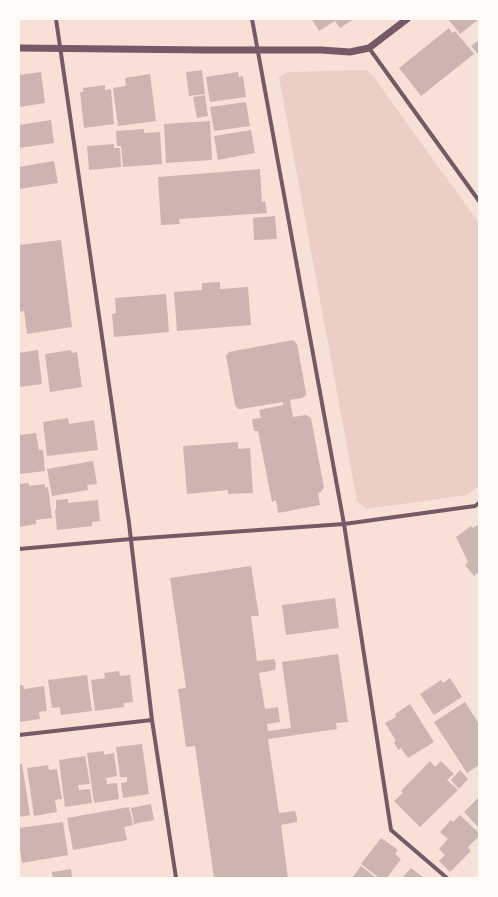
<!DOCTYPE html>
<html>
<head>
<meta charset="utf-8">
<style>
  body { margin:0 }
  #map { position:relative; width:498px; height:897px; overflow:hidden; background:#f7e1d7; font-family:"Fira Sans Condensed",sans-serif }
  canvas { display:block }
  .frame { position:absolute; inset:0; border:20px solid #fffaf5; pointer-events:none }
</style>
</head>
<body>
<div id="map">
<canvas width="498" height="897"></canvas>
<div class="frame"></div>
</div>
<script>
const c = document.querySelector('canvas').getContext('2d');
c.lineJoin = 'round';
function fill(path, color) { c.fillStyle = color; c.fill(path, 'evenodd'); }
function trace(path, color, width, dash) { c.strokeStyle = color; c.lineWidth = width; c.lineCap = dash ? 'butt' : 'round'; c.setLineDash(dash || []); c.stroke(path); }
fill(new Path2D(`
  M 366,70 L 373,76 L 479,223 L 479,486 L 467,495 L 366,509 L 357,501 L 279,77 L 288,72 Z`), '#ebcfc5');
fill(new Path2D(`
  M 312,19 L 354,19 L 340,28 L 335,21 L 319,31 Z
  M 448,19 L 479,19 L 460,34 Z
  M 449,28 L 452,33 L 455,31 L 474,54 L 421,96 L 399,68 Z
  M 479,40 L 479,55 L 471,46 Z
  M 202,70 L 205,94 L 189,96 L 186,72 Z
  M 41,72 L 45,103 L 19,107 L 19,75 Z
  M 238,72 L 239,77 L 243,76 L 246,97 L 210,102 L 206,77 Z
  M 150,74 L 156,121 L 118,126 L 113,88 L 126,86 L 125,78 Z
  M 105,85 L 105,90 L 111,89 L 114,124 L 84,128 L 80,92 L 83,92 L 83,88 Z
  M 205,95 L 208,116 L 197,118 L 193,97 Z
  M 246,102 L 250,126 L 214,131 L 210,107 Z
  M 51,120 L 54,143 L 19,148 L 19,125 Z
  M 210,121 L 212,160 L 166,163 L 164,124 Z
  M 144,129 L 144,133 L 160,132 L 162,164 L 123,167 L 121,146 L 117,146 L 116,131 Z
  M 251,130 L 255,153 L 218,160 L 214,136 Z
  M 114,144 L 114,148 L 120,148 L 121,167 L 89,170 L 87,146 Z
  M 54,161 L 58,183 L 19,189 L 19,167 Z
  M 260,169 L 262,202 L 265,201 L 267,213 L 179,219 L 180,224 L 161,225 L 158,177 Z
  M 275,216 L 277,239 L 254,240 L 253,218 Z
  M 61,240 L 72,327 L 27,334 L 24,311 L 19,312 L 19,245 Z
  M 220,282 L 220,289 L 248,287 L 251,325 L 177,331 L 174,292 L 202,290 L 202,283 Z
  M 166,294 L 169,332 L 114,337 L 112,314 L 116,313 L 115,298 Z
  M 293,340 L 297,344 L 306,393 L 306,395 L 302,398 L 290,400 L 293,417 L 306,415 L 311,418 L 324,488 L 323,489 L 321,492 L 318,493 L 320,505 L 278,513 L 276,500 L 272,502 L 258,431 L 254,431 L 252,419 L 261,418 L 259,410 L 283,405 L 283,402 L 241,409 L 238,409 L 235,405 L 226,356 L 229,352 Z
  M 38,350 L 42,384 L 19,387 L 19,353 Z
  M 71,350 L 72,353 L 77,352 L 82,387 L 50,392 L 45,354 Z
  M 68,418 L 69,424 L 94,420 L 98,450 L 47,456 L 43,422 Z
  M 36,433 L 39,450 L 43,450 L 45,471 L 19,474 L 19,435 Z
  M 238,442 L 238,449 L 250,448 L 253,493 L 228,494 L 228,490 L 187,494 L 183,446 Z
  M 93,461 L 97,484 L 87,485 L 88,490 L 52,496 L 47,469 Z
  M 29,483 L 29,486 L 45,484 L 45,488 L 48,487 L 52,518 L 36,520 L 36,524 L 19,527 L 19,484 Z
  M 68,499 L 68,503 L 98,500 L 100,521 L 92,522 L 92,526 L 57,530 L 55,510 L 56,510 L 56,500 Z
  M 479,524 L 479,575 L 477,573 L 474,576 L 465,565 L 468,562 L 456,537 L 471,526 L 473,528 Z
  M 251,566 L 259,616 L 251,616 L 257,661 L 274,659 L 276,664 L 275,670 L 259,673 L 265,709 L 278,707 L 280,722 L 267,724 L 268,731 L 291,728 L 282,662 L 338,654 L 348,722 L 336,723 L 337,729 L 268,739 L 279,813 L 295,811 L 297,817 L 297,822 L 281,825 L 288,878 L 214,878 L 195,746 L 186,747 L 178,689 L 186,688 L 170,578 Z
  M 335,598 L 339,628 L 286,635 L 282,605 Z
  M 119,671 L 120,676 L 130,675 L 133,702 L 124,703 L 124,707 L 95,711 L 91,680 L 105,678 L 104,673 Z
  M 87,675 L 92,711 L 61,715 L 60,707 L 52,708 L 48,680 Z
  M 450,678 L 462,697 L 434,715 L 420,694 L 441,680 L 443,683 Z
  M 19,685 L 23,685 L 24,689 L 44,686 L 47,711 L 39,712 L 40,719 L 19,722 Z
  M 465,702 L 479,724 L 479,765 L 467,773 L 434,722 Z
  M 410,704 L 434,742 L 408,758 L 401,748 L 398,750 L 394,742 L 396,741 L 385,723 L 396,717 L 395,714 Z
  M 142,744 L 149,794 L 123,798 L 121,783 L 127,782 L 127,777 L 120,777 L 116,747 Z
  M 104,751 L 104,755 L 114,753 L 117,776 L 106,778 L 107,784 L 117,783 L 119,799 L 94,803 L 87,753 Z
  M 85,756 L 90,784 L 78,785 L 79,790 L 90,789 L 92,803 L 65,807 L 59,760 Z
  M 430,761 L 435,767 L 441,761 L 454,774 L 447,780 L 458,790 L 420,827 L 394,801 L 403,793 L 401,791 Z
  M 19,764 L 22,764 L 30,815 L 19,817 Z
  M 48,765 L 49,770 L 57,769 L 62,799 L 55,800 L 57,812 L 34,816 L 27,768 Z
  M 460,770 L 468,779 L 459,789 L 451,780 Z
  M 479,797 L 479,828 L 464,812 Z
  M 151,804 L 154,820 L 134,824 L 131,808 Z
  M 129,807 L 133,825 L 124,827 L 127,840 L 73,850 L 67,818 Z
  M 460,815 L 479,833 L 479,836 L 468,847 L 471,851 L 450,872 L 439,861 L 445,855 L 439,849 L 448,839 L 440,832 L 451,820 L 453,822 Z
  M 63,822 L 68,855 L 22,863 L 20,850 L 19,850 L 19,828 Z
  M 381,838 L 398,850 L 395,854 L 401,859 L 387,878 L 379,878 L 361,864 Z
  M 361,866 L 376,878 L 352,878 Z
  M 411,868 L 424,878 L 402,878 Z
  M 71,869 L 72,878 L 53,878 L 52,872 Z`), '#ccb4b1');
trace(new Path2D(`
  M 56,19 L 129,523 L 152,720 L 176,878
  M 252,19 L 344,524 L 391,830 L 447,878
  M 369,48 L 479,201
  M 19,549 L 131,539 L 344,524 L 475,506 L 479,503
  M 19,735 L 152,720`), '#755966', 4);
trace(new Path2D(`
  M 19,48 L 206,50 L 321,50 L 350,52 L 369,48 L 407,19`), '#755966', 7);
</script>
</body>
</html>
